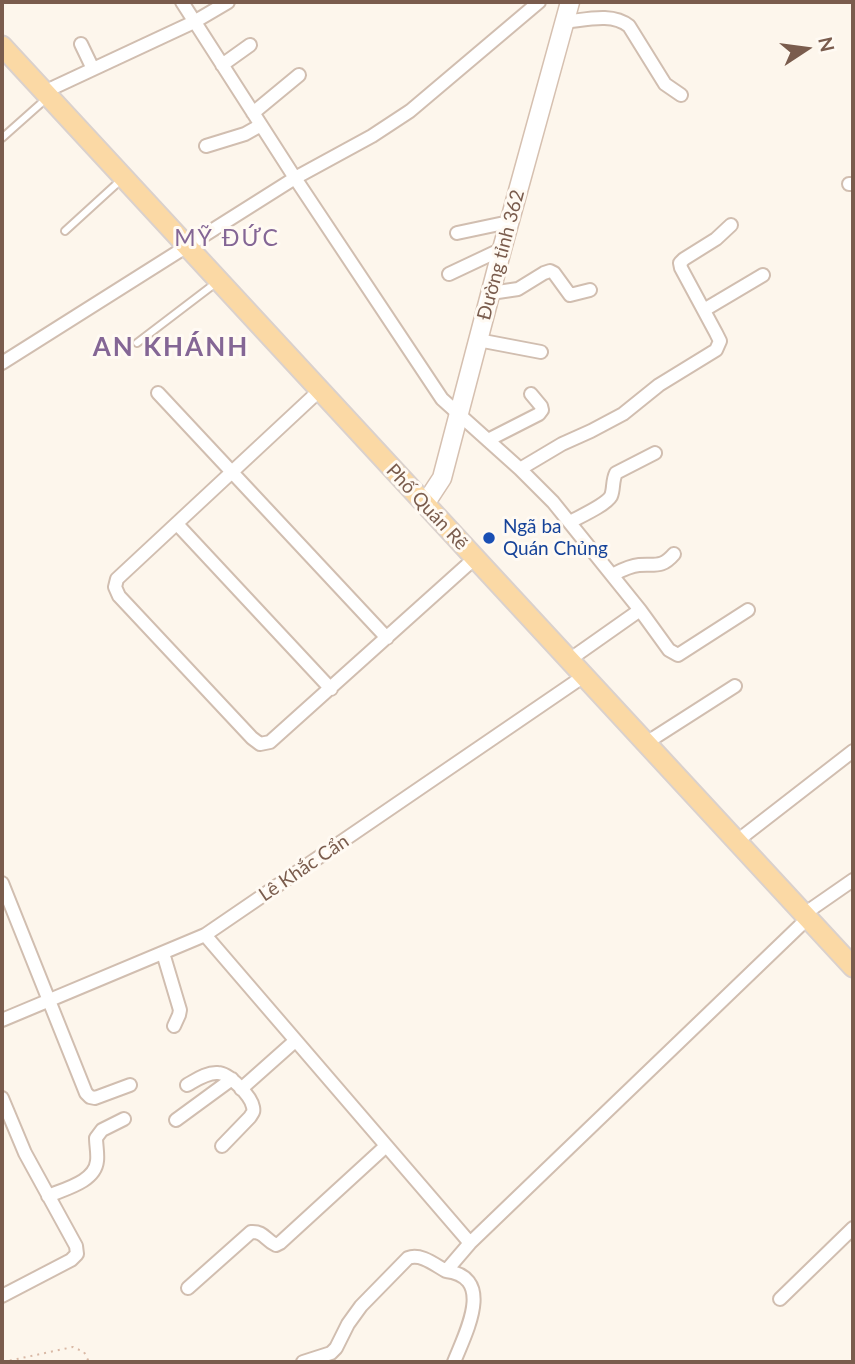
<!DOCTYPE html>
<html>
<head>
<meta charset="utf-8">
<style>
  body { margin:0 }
  #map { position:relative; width:855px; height:1364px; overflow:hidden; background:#fdf6ec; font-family:Lato,sans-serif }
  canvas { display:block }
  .frame { position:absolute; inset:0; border:4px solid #7a5c4d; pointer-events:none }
  .north { position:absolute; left:771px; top:14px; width:70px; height:70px; -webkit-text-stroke:5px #fffaf3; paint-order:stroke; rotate:77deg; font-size:19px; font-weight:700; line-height:28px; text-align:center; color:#7a5c4d }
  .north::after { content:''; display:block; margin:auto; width:24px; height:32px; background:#7a5c4d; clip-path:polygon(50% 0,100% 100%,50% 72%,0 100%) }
</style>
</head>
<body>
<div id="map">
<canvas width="855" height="1364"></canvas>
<div class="frame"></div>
<div class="north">N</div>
</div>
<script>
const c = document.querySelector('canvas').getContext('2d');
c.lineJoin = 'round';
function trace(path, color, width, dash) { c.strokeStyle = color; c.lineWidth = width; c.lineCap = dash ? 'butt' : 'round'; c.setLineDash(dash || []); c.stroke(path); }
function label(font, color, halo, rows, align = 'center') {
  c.font = font + ' Lato,sans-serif'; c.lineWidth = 6; c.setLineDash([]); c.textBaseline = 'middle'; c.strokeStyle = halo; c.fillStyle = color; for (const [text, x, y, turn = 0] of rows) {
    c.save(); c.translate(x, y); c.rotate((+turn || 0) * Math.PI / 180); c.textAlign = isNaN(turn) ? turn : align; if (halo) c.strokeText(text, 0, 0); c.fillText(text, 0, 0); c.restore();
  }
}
const service = new Path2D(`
  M 2,138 L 47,98
  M 65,231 L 122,179
  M 137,343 L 217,282`);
const minor = new Path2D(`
  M 182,2 L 295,178 L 442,399 L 520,469 L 553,502 L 640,610 L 669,650 L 678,655 L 748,610
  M 564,22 C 585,20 612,12 629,26 L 665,84 L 681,95
  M 81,44 L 93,69
  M 222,65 L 250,45
  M 44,92 L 194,22 L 228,2
  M 253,113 L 299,75
  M 206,146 L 245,134 L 261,125
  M 849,184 L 853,184
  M 457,233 L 509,222
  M 449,274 L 502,249
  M 491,293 L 518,289 L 544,273 L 550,271 L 554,273 L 570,295 L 590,290
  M 704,310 L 763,275
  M 478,340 L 541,352
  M 2,363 L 295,178 L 372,136 L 410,111 L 539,2
  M 320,390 L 117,579 L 115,587 L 119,596 L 252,738 L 260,744 L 270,742 L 475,558
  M 158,393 L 387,638
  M 488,440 L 539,414 L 542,410 L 541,406 L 531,394
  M 520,469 L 562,444 L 591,431 L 623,414 L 659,385 L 716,350 L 720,341 L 716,333 L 681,268 L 680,263 L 684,259 L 716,239 L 731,225
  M 570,522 C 579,517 606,505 611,496 C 614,489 612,481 616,473 L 655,453
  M 177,524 L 331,689
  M 612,575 C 620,571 629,566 639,565 C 656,564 662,568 674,554
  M 569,660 L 640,610
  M 646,743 L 735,686
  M 737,841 L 853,751
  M 2,883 L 86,1093 L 90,1097 L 95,1098 L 130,1085
  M 804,914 L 853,880
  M 205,935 L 470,1243
  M 163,953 L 180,1010 L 179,1015 L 174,1026
  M 2,1020 L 205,935 L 584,676
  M 187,1085 C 196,1080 207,1072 218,1073 C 229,1073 251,1096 253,1107 C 254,1112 253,1112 250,1117 L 222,1146
  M 241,1089 L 295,1041
  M 2,1098 L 25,1153 L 76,1246 L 77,1254 L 71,1260 L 2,1296
  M 176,1120 L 232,1079
  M 48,1196 C 64,1189 95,1182 97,1161 C 98,1154 96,1145 96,1138 L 102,1130 L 124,1119
  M 188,1288 L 251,1232 C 264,1231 265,1240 276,1245 L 280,1243 L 386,1146
  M 780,1299 L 853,1228
  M 303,1362 L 331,1353 L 336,1348 L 348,1324 L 361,1306 L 408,1258 C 421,1253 435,1265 446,1271
  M 454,1362 C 465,1334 496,1277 446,1271 L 470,1243 L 808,918`);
const secondary = new Path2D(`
  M 425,504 L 442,478 L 502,249 L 570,2`);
const primary = new Path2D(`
  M 2,46 L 853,967`);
trace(service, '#d1beb0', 10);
trace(minor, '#d1beb0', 16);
trace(secondary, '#d6c0b0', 21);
trace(primary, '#dad1cd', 23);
trace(new Path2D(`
  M 3,1362 L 73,1347 L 84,1352 L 89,1362`), '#d9b8a5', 2, [2, 5]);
trace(service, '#fff', 6);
trace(minor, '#fff', 12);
trace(secondary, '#fff', 18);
trace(primary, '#fbd9a5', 19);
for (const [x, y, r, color] of [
  [489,538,7,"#1a4fb4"]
]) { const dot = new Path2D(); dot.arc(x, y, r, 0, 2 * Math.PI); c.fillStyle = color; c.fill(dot); trace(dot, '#fffaf3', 2.5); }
label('19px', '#7a5c4d', '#fffaf3', [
  ["Đường tỉnh 362",501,255,-75],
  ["Phố Quán Rẽ",427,507,47],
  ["Lê Khắc Cẩn",304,868,-34]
]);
label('19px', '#164399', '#fffaf3', [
  ["Ngã ba",503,527],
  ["Quán Chủng",503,549]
], 'left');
c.letterSpacing = '2px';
label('23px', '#846695', '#fffaf3', [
  ["MỸ ĐỨC",227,239]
]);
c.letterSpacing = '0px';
c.letterSpacing = '2px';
label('bold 26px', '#846695', '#fffaf3', [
  ["AN KHÁNH",171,348]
]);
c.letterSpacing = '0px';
</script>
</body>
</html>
